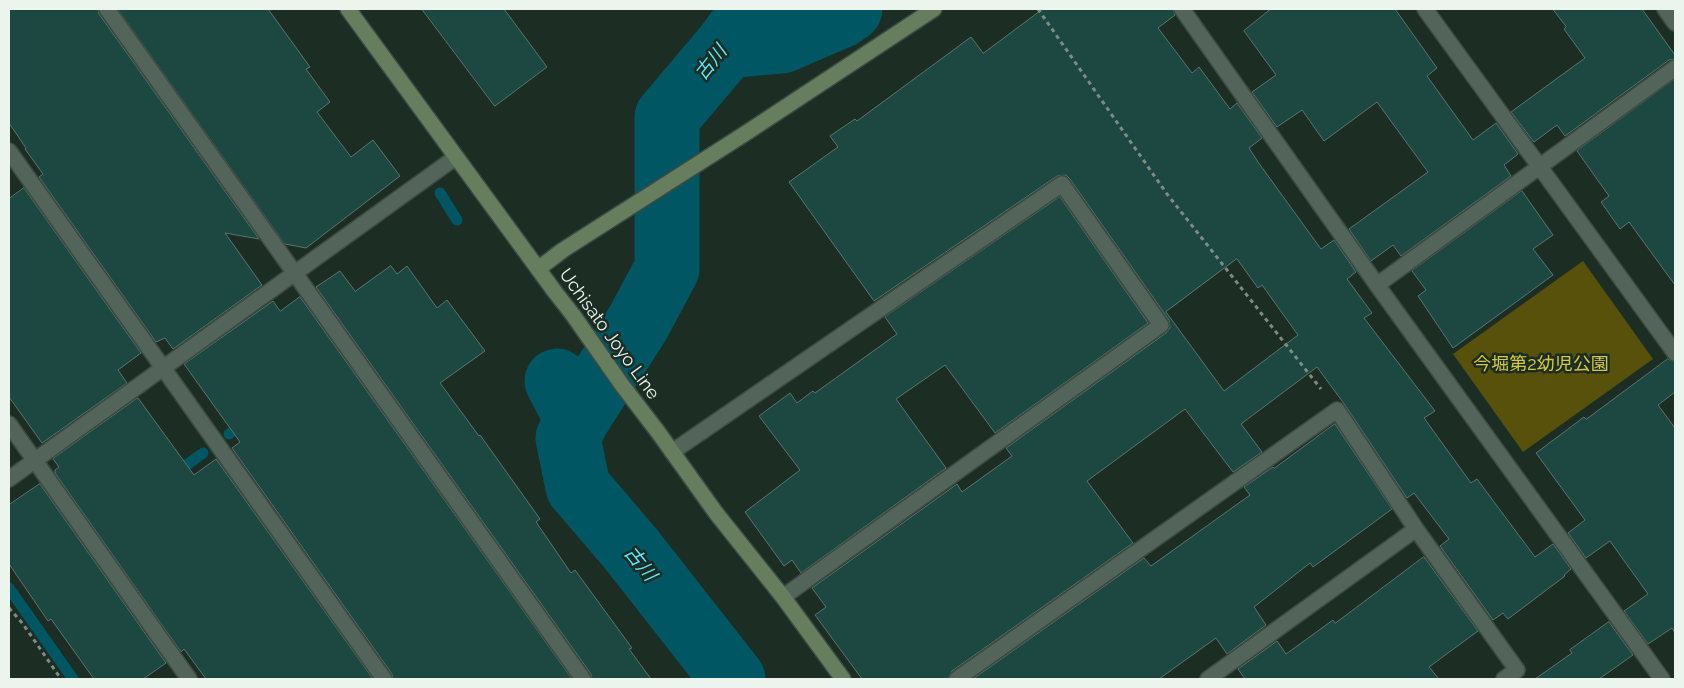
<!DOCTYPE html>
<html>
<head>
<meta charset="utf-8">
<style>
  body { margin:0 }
  #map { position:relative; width:1684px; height:688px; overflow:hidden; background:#1c2d23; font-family:Raleway,sans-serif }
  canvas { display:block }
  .frame { position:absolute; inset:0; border:10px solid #ebf5ee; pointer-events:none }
</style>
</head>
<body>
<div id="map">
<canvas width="1684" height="688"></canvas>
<div class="frame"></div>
</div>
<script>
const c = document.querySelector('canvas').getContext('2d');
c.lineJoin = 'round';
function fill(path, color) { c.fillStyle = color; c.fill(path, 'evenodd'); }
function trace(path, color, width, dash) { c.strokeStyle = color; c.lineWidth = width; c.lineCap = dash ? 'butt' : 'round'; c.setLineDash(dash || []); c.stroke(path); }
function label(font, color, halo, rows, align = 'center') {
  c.font = font + ' Raleway,"Noto Sans JP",sans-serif'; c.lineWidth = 5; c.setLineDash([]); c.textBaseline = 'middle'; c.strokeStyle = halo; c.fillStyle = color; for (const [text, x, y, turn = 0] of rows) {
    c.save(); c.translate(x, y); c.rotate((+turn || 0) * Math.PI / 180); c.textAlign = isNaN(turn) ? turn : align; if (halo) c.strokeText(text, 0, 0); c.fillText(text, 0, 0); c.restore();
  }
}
fill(new Path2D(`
  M 1583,261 L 1653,359 L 1523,452 L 1453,354 Z`), '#58510c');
trace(new Path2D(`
  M 440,193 L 457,220
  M 229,434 L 243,423
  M 174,474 L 203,453
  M 9,588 L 73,679`), '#005662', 11);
trace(new Path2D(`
  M 727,46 L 782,41 L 840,16 L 850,9
  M 557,381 L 577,419 L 568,438 L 578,487 L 631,549 L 733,679
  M 577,419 L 638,323 L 667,269 L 667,117 L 727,46 L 754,9`), '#005662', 65);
const building = new Path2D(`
  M 9,9 L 98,9 L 99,14 L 259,239 L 225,233 L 262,285 L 173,349 L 165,338 L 156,342 L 39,177 L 43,174 L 25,149 L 26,148 L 9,123 Z
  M 118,9 L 268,9 L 310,67 L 306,69 L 330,102 L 317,112 L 351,157 L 373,140 L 400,176 L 306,248 L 285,244 Z
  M 422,9 L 504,9 L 547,67 L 495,106 Z
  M 1043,9 L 1173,9 L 1175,15 L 1158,28 L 1192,73 L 1199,67 L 1230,109 L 1237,103 L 1262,138 L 1249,148 L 1258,162 L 1321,249 L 1334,240 L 1356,272 L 1347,279 L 1372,313 L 1364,318 L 1435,411 L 1424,418 L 1471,483 L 1477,479 L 1535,557 L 1553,544 L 1571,569 L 1564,575 L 1565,576 L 1508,619 L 1503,613 L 1493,620 L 1440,546 L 1449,539 L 1414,493 L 1407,498 L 1345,405 L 1317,367 L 1241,424 L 1262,452 L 1233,472 L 1185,409 L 1087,481 L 1133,543 L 952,671 L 948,679 L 862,679 L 815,615 L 826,607 L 812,588 L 957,484 L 962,492 L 1012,456 L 1006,448 L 1166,333 L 1170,328 L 1169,320 L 1070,179 L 1066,175 L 1057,176 L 874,301 L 789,182 L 838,147 L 830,136 L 855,119 L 857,121 L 971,37 L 983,53 ZM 1237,259 L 1258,288 L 1262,285 L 1298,335 L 1224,391 L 1166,312 Z
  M 1271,9 L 1395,9 L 1437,68 L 1427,76 L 1473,140 L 1496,123 L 1518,154 L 1504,165 L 1511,176 L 1401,256 L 1393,245 L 1371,261 L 1349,229 L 1428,172 L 1377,102 L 1324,141 L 1302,110 L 1277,127 L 1252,92 L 1276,75 L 1244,31 Z
  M 1553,9 L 1642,9 L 1675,55 L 1675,59 L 1669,60 L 1565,136 L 1557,125 L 1534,142 L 1511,112 L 1585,58 L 1564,29 L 1566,27 Z
  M 1675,79 L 1675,285 L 1629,222 L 1620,229 L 1601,202 L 1609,196 L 1577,151 Z
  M 24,188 L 141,353 L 118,370 L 127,383 L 42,443 L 9,397 L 9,199 Z
  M 1522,191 L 1553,235 L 1533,249 L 1553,275 L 1453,348 L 1418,296 L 1426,290 L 1412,271 Z
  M 1060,197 L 1148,323 L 995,433 L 945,365 L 896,399 L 946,468 L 801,573 L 792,560 L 784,566 L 745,512 L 800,470 L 759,416 L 790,393 L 797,403 L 813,391 L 815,393 L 897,334 L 885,317 Z
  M 391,266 L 397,274 L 407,266 L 437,308 L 447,300 L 485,351 L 440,383 L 479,436 L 480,435 L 540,519 L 536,522 L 571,573 L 575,570 L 632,648 L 629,649 L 651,679 L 592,679 L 591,674 L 316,287 L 340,271 L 355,291 Z
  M 300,297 L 572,679 L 393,679 L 392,674 L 232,448 L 240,442 L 184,364 L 273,301 L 280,311 Z
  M 1668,359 L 1675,362 L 1675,392 L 1658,405 L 1675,428 L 1675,633 L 1672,628 L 1648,644 L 1624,611 L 1648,594 L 1610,541 L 1586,558 L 1568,533 L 1585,520 L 1536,453 L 1584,417 L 1586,419 Z
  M 138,398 L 194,475 L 216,459 L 373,679 L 206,679 L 184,649 L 181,652 L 55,473 L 55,470 L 59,467 L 53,459 Z
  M 1335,424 L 1392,509 L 1313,567 L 1310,563 L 1254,607 L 1266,625 L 1227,654 L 1216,638 L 1159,679 L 973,679 L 1144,558 L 1151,566 L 1250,495 L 1244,487 L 1273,467 L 1274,468 Z
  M 40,484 L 166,663 L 143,679 L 94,679 L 51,619 L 48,621 L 9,564 L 9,505 Z
  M 1424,557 L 1478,631 L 1429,667 L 1439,679 L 1245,679 L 1238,669 L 1277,641 L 1286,654 L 1333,620 L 1335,623 Z
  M 1609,622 L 1633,655 L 1599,679 L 1535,679 L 1572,653 L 1570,650 Z`);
fill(building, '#1d4842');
trace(building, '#5c7470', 1);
const street = new Path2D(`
  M 107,9 L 583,679
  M 1182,9 L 1377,285 L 1662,679
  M 1425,9 L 1675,353
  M 1665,9 L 1675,23
  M 9,151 L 384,679
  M 1377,285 L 1675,68
  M 9,424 L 189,679
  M 672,452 L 1062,184 L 1161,325 L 783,597
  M 9,479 L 456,157
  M 957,679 L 1337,410 L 1416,529 L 1517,670 L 1504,679
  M 1208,679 L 1416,529`);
const secondary = new Path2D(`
  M 348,9 L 555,292 L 573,315 L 622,385 L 658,432 L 716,513 L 783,597 L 843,679
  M 538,269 L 563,250 L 746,133 L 934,9`);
trace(street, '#3d4b42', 18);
trace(secondary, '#3d4b42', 18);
trace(new Path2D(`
  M 1038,9 L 1167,194 L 1321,389
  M 9,608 L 23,624 L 61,679`), '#7e8c84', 3, [4, 4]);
trace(street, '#53655a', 15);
trace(secondary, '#667e5e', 15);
label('18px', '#ebf5ee', '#1c2d23', [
  ["Uchisato Joyo Line",609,334,54]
]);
label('18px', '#d6c841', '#1c2d23', [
  ["今堀第2幼児公園",1541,365]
]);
label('italic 19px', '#5ee6fe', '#1c2d23', [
  ["古川",711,63,-51],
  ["古川",640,564,51]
]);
</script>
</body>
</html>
